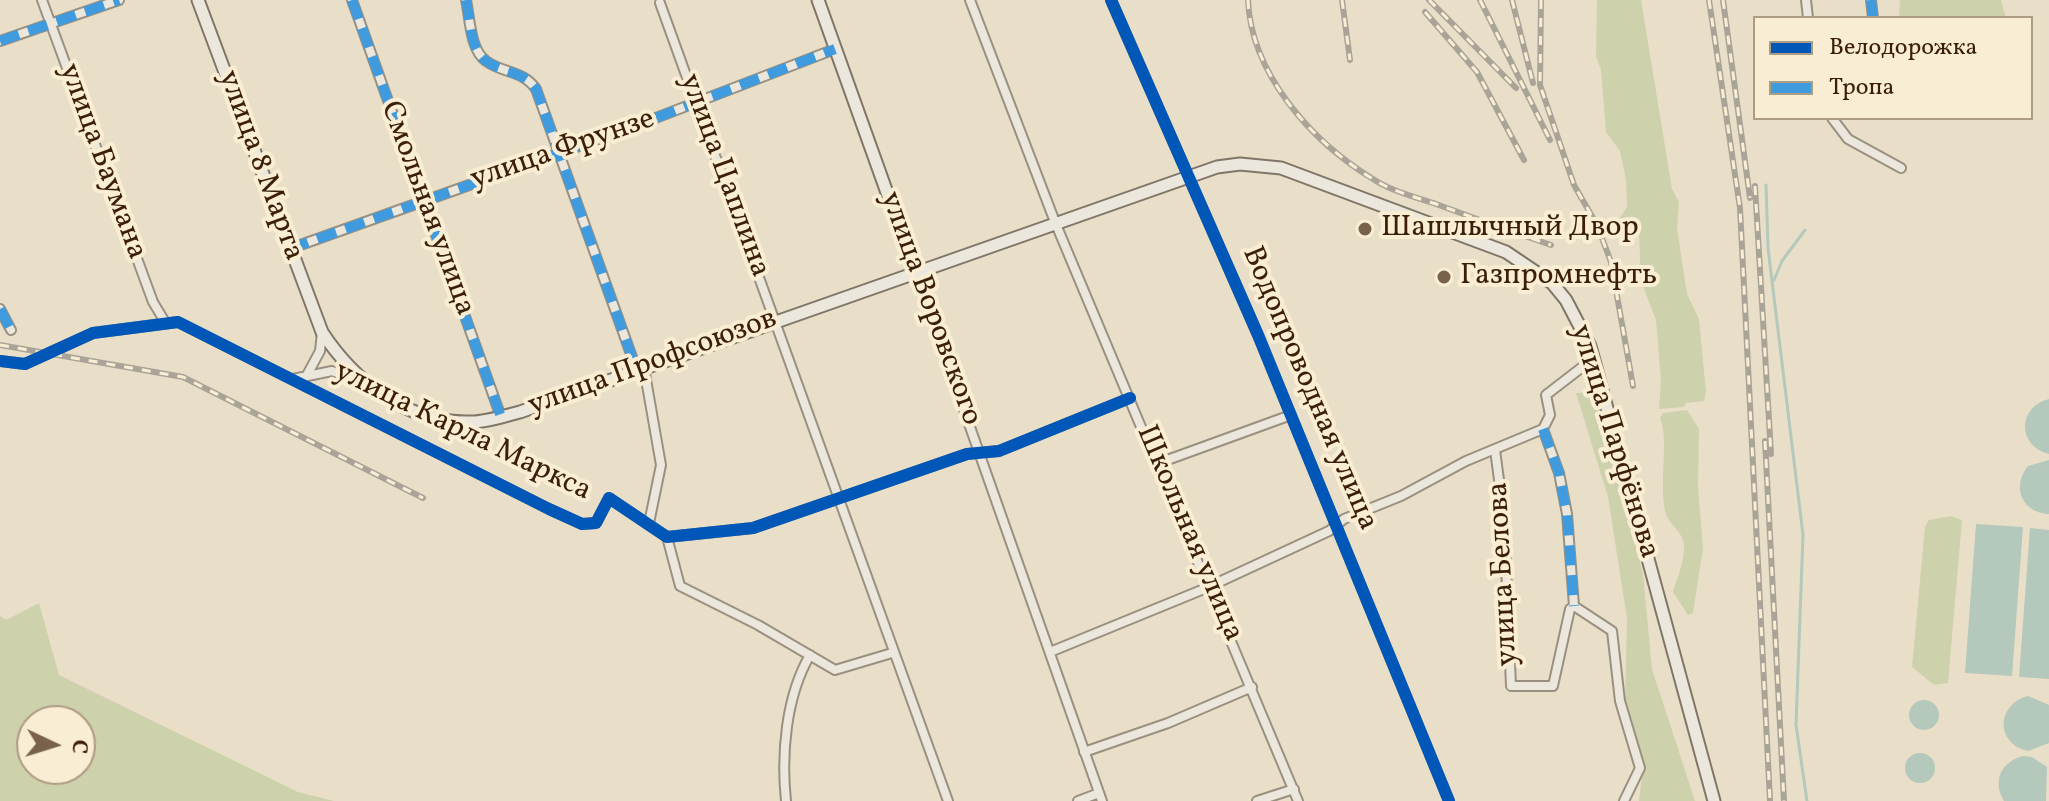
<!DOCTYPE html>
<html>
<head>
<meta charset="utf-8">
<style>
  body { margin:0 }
  #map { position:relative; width:2049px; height:801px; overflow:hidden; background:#e9dfc8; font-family:Vollkorn,serif }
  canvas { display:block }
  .legend { position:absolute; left:1753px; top:16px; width:280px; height:104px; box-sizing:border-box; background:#f9edd3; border:2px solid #ad9b82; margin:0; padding:10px 14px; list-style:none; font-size:24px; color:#3b1f08 }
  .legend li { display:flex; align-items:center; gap:16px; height:40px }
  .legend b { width:40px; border:2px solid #ad9b82 }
  .north { position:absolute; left:16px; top:705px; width:80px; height:80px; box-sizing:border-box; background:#f9edd3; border:2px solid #ad9b82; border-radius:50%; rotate:94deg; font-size:22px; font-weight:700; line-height:32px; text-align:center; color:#3b1f08 }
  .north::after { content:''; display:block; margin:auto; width:28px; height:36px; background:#78624b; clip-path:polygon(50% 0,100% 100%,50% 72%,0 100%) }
</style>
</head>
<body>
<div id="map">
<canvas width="2049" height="801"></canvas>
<ul class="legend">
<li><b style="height:10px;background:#0057b8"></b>Велодорожка</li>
<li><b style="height:10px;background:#3f9bdd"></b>Тропа</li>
</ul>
<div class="north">С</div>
</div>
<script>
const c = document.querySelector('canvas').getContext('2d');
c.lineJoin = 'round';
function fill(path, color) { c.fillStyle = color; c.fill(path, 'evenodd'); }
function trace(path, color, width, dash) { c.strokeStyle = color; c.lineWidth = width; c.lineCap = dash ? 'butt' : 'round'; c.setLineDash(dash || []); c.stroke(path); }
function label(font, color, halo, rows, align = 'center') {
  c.font = font + ' Vollkorn,serif'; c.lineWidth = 8; c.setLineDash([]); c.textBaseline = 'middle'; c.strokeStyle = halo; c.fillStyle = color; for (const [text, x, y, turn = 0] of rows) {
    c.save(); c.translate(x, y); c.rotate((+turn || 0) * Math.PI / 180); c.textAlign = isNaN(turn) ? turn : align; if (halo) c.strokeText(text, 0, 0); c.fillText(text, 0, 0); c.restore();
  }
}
fill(new Path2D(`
  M 1597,0 L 1641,0 L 1672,189 L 1679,202 L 1677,228 L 1687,294 L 1699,319 L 1706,392 L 1704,401 L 1686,403 L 1684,407 L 1659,409 L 1661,381 L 1656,320 L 1641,281 L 1639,233 L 1616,224 L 1627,207 L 1626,180 L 1620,151 L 1606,132 L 1601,70 L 1596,56 Z
  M 1900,0 L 2001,0 L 2006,18 L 1899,18 Z
  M 1596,392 L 1643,574 L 1652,669 L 1695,801 L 1639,801 L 1643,766 L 1625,706 L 1627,618 L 1608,497 L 1576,393 Z
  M 1687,410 L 1699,429 L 1698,487 L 1703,548 L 1693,613 L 1688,615 L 1673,592 C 1677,578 1684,562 1684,549 C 1685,531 1668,526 1665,511 C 1659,482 1669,438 1660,418 L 1663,413 Z
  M 1951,516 L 1962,520 L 1948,683 L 1934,685 L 1912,667 L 1925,527 L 1929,520 Z
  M 39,603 L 59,675 L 298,792 L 334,801 L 0,801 L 0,616 L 6,620 ZM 32,721 L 80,721 L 80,769 L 32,769 Z`), '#cdd1ac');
fill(new Path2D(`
  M 2049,399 L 2049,454 C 2017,446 2017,407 2049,399 Z
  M 2049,460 L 2049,514 C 2022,513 2011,487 2028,466 Z
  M 1976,524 L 2023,527 L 2012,676 L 1965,673 Z
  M 2030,528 L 2049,530 L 2049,679 L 2019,677 Z
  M 2028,696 L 2049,705 L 2049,743 L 2028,751 C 1995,744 1996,704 2028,696 Z
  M1909 715a15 15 0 1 1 30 0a15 15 0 1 1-30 0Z
  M1905 768a15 15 0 1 1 30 0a15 15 0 1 1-30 0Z
  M 2023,756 L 2032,757 L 2047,767 L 2046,801 L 2004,801 C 1992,781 2001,762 2023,756 Z`), '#b4c8bb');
trace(new Path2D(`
  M 1766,185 L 1768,248 L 1803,535 L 1796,725 L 1807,801
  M 1774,280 L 1782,261 L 1805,230`), '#b4c8bb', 3);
const street = new Path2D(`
  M 42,0 L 153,302 L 165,322
  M 352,0 L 501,417
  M 466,0 C 470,18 470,50 486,61 C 504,74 523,70 536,89 L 637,371
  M 970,0 L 1055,222 L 1298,801
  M 1111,0 L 1258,335 L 1449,801
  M 1806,0 L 1808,18
  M 1871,0 L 1873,18
  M 660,3 L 948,801
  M 0,41 L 119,0
  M 1832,118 L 1848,139 L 1901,168
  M 289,249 L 627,129 L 835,49
  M 915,271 L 1102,801
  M 0,309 L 11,330
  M 0,361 L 25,364 L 93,333 L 178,322 L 549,509 L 582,524 L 596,523 L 609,498 L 667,537 L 753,528 L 967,454 L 999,451 L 1130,398
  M 644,368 L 661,465 L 649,523
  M 307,375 L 320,351 L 322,332
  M 293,379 L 332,371 L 361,382
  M 1543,429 L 1559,473 L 1567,514 L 1574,606
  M 1495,450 L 1504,517 L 1511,686 L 1553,686 L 1570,609 L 1574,606 L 1612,631 L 1620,701 L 1640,768 L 1624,801
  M 1159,463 L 1291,415
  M 667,537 L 680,586 L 758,625 L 835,670 L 892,653
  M 1050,652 L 1204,589 L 1329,531 L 1344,519 L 1401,496 L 1466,461 L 1543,429 L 1550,415 L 1546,395 L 1594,358
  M 1084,752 L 1168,723 L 1252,687
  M 786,801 C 781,754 786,696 810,655
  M 1078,801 L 1099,793
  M 1257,801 L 1294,789`);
const secondary = new Path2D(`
  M 198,0 L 322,332 C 354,381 408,424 471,422 C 487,422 504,416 520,412 L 1217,167 L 1240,164 L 1281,168 L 1506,252 L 1552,283 L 1566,300 L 1590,346 L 1714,801
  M 818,0 L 915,271`);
trace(street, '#9a9080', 12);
trace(secondary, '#807668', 15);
trace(street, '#ece7dc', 8);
trace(secondary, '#ece7dc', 11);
const rail = new Path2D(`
  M 1248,0 C 1251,74 1312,142 1373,179 C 1391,191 1415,197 1436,204 C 1474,218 1513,232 1551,245
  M 1342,0 L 1350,60
  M 1429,0 L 1516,88
  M 1480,0 L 1550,140
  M 1512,0 L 1533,83
  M 1541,0 L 1540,85 L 1574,185 L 1597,225 L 1611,262 L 1633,386
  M 1709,0 L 1740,208 L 1770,801
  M 1723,0 L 1750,198
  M 1425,12 L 1477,72 L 1524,160
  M 1755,186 L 1771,454
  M 0,345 L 183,377 L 423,498
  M 1765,441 L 1784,801`);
trace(rail, '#aaa498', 6);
trace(rail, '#f9edd3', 3, [9]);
trace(new Path2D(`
  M 352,0 L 501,417
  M 466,0 C 470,18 470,50 486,61 C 504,74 523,70 536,89 L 637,371
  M 1871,0 L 1873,18
  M 0,41 L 119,0
  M 289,249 L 627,129 L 835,49
  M 0,309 L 11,330
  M 1543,429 L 1559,473 L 1567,514 L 1574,606`), '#3f9bdd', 10, [20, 10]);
trace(new Path2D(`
  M 1111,0 L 1258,335 L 1449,801
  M 0,361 L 25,364 L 93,333 L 178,322 L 549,509 L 582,524 L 596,523 L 609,498 L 667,537 L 753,528 L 967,454 L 999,451 L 1130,398`), '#0057b8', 12);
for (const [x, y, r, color] of [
  [1365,229,8,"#78624b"],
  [1444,277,8,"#78624b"]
]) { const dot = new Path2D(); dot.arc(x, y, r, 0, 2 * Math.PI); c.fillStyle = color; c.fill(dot); trace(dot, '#f9edd3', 3); }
label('30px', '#3b1f08', '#f9edd3', [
  ["улица Фрунзе",563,151,-19],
  ["улица Баумана",101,162,70],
  ["улица 8 Марта",259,166,70],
  ["улица Цаплина",723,176,70],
  ["Смольная улица",426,209,70],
  ["улица Воровского",929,309,70],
  ["улица Профсоюзов",653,364,-20],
  ["Водопроводная улица",1308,389,67],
  ["улица Карла Маркса",462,433,26],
  ["улица Парфёнова",1613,442,73],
  ["Школьная улица",1188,534,67],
  ["улица Белова",1505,574,-93]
]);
label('30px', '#3b1f08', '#f9edd3', [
  ["Шашлычный Двор",1381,229],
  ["Газпромнефть",1460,277]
], 'left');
</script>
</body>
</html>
